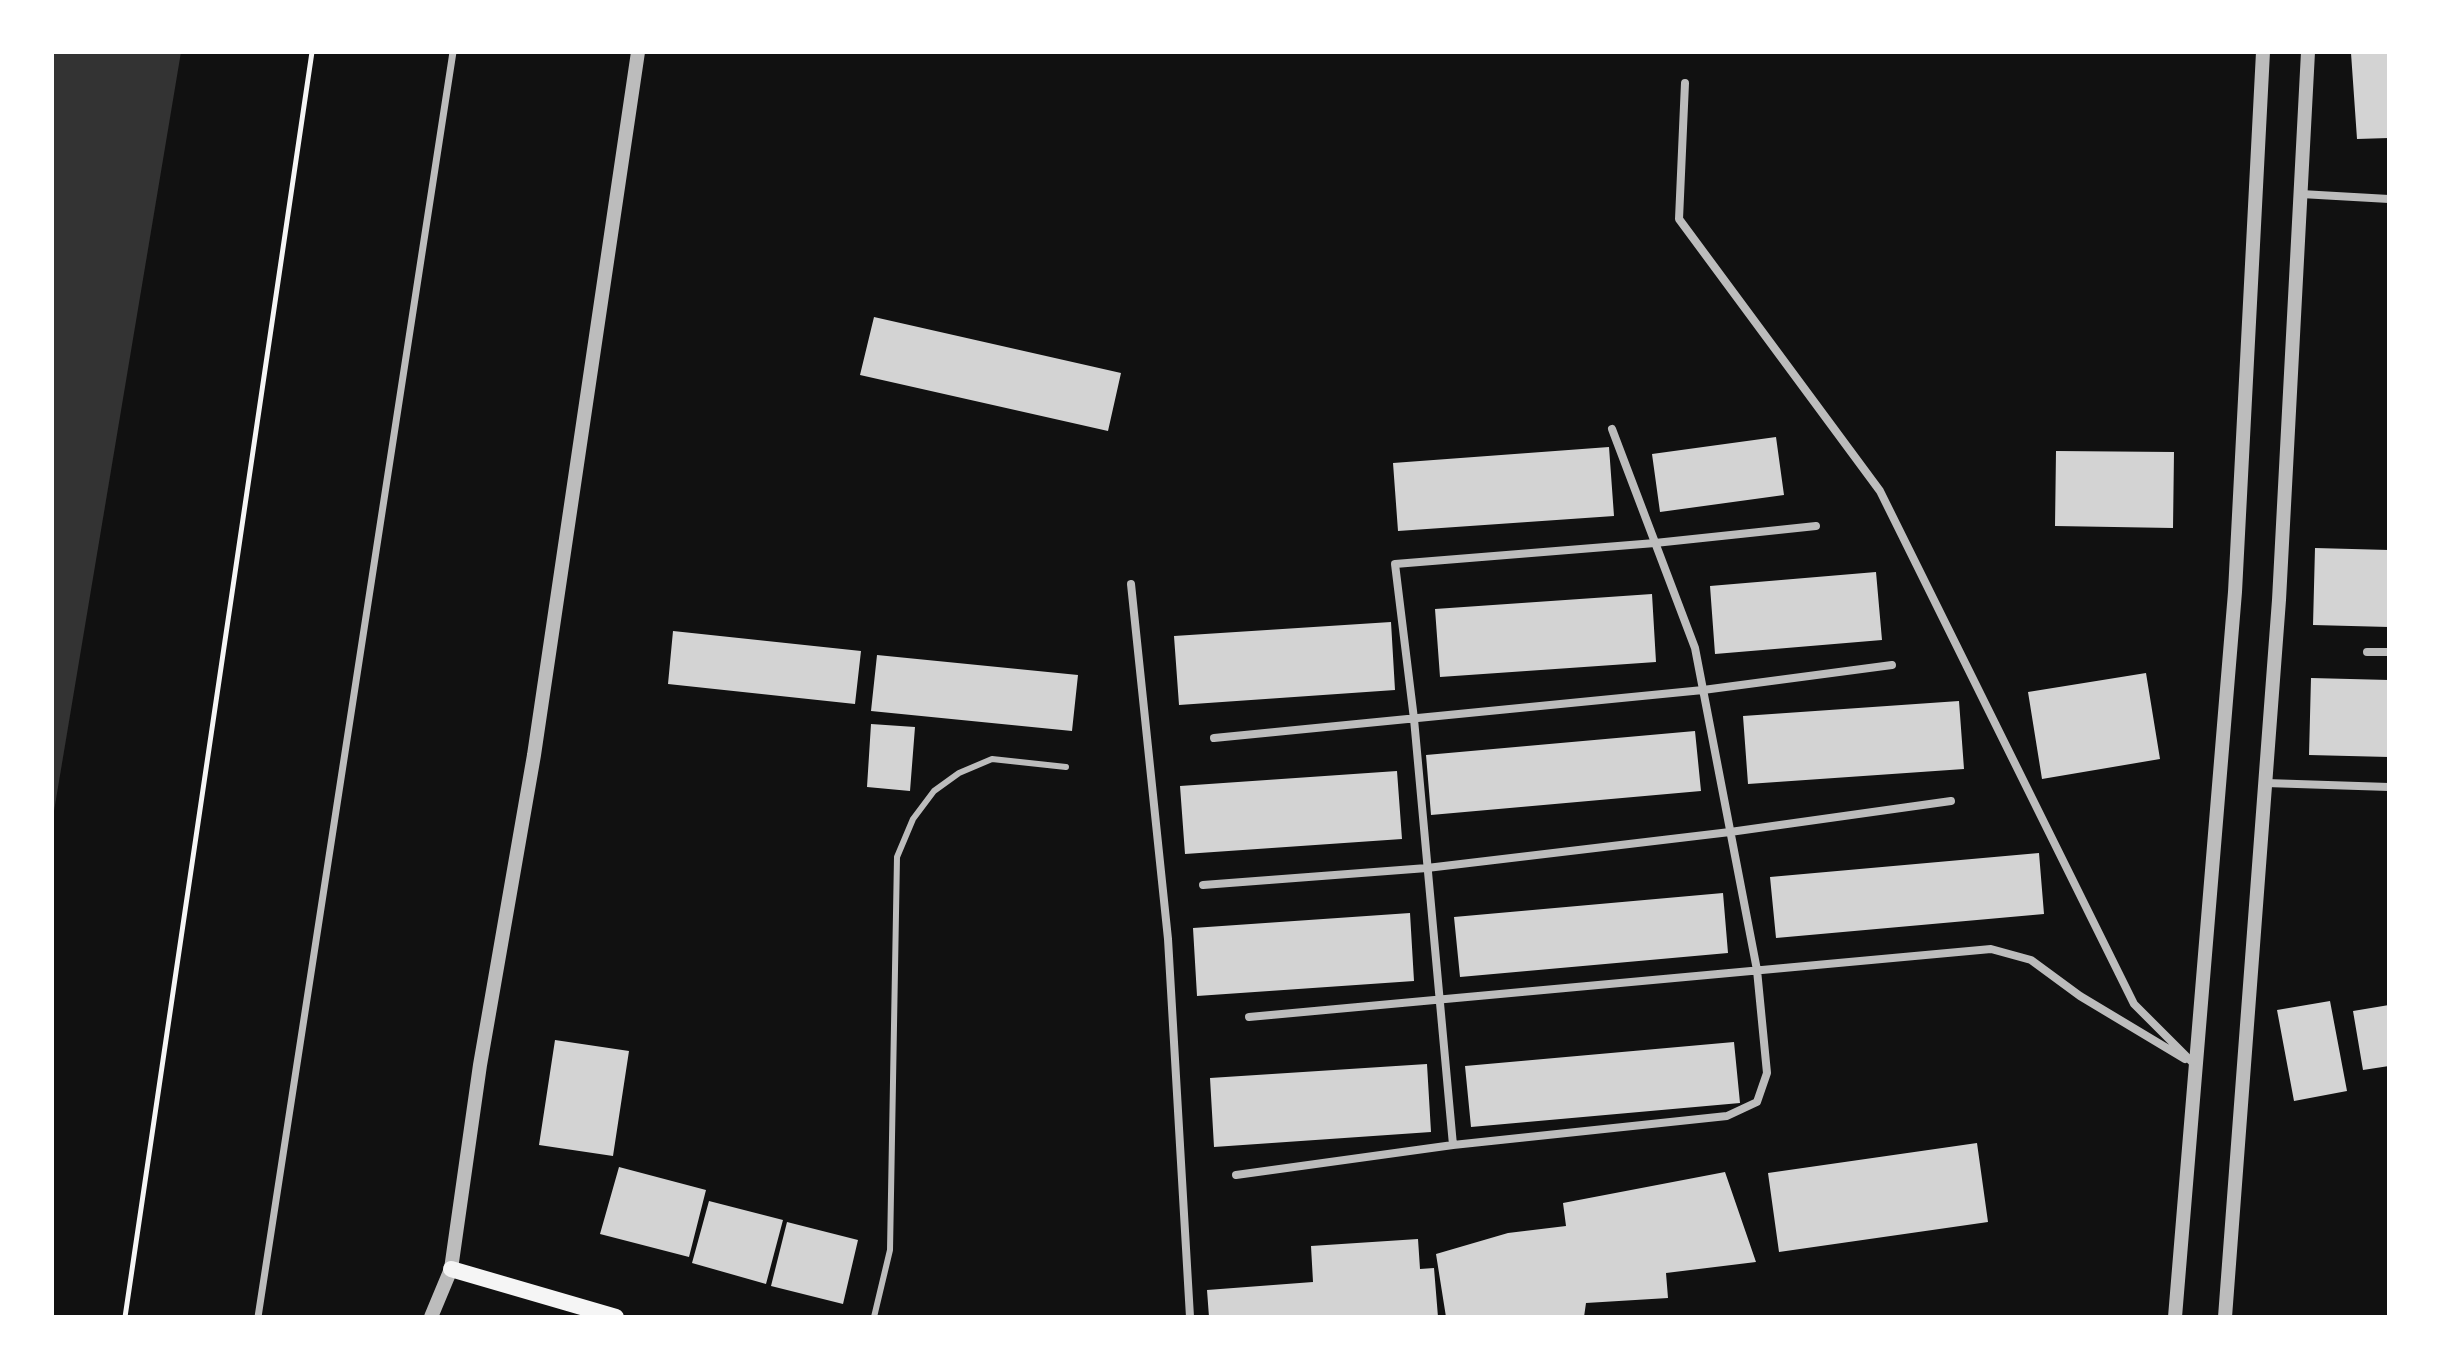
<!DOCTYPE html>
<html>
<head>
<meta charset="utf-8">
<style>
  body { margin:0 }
  #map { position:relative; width:2441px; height:1369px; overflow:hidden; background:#111; font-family:"Public Sans",sans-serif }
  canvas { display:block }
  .frame { position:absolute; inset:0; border:54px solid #fff; pointer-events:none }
</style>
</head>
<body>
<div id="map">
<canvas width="2441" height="1369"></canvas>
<div class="frame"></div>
</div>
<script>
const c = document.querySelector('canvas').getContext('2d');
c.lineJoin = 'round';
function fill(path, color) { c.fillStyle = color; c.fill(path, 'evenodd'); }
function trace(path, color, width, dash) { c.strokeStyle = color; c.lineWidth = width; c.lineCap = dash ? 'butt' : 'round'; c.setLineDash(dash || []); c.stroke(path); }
fill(new Path2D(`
  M 52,52 L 181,52 L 52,823 Z`), '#333');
fill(new Path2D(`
  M 2389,52 L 2389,138 L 2357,139 L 2351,53 Z
  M 874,317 L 1121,373 L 1108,431 L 860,375 Z
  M 1776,437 L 1784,495 L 1660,512 L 1652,454 Z
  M 1609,447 L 1614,516 L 1398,531 L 1393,463 Z
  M 2056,451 L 2174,452 L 2173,528 L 2055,526 Z
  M 2315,548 L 2389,550 L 2389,627 L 2313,625 Z
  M 1876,572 L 1882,640 L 1715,654 L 1710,586 Z
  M 1652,594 L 1656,662 L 1440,677 L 1435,609 Z
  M 1391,622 L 1395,690 L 1179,705 L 1174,636 Z
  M 673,631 L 861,651 L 855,704 L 668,684 Z
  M 877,655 L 1078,675 L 1072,731 L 871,711 Z
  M 2146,673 L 2160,759 L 2042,779 L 2028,692 Z
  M 2311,678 L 2389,680 L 2389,757 L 2309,755 Z
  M 1959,701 L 1964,769 L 1748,784 L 1743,716 Z
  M 871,724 L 915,727 L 910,791 L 867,787 Z
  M 1695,731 L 1701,791 L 1431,815 L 1426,755 Z
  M 1397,771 L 1402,839 L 1185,854 L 1180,786 Z
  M 2039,853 L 2044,914 L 1776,938 L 1770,877 Z
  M 1723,893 L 1728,953 L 1460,977 L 1454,917 Z
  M 1410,913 L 1414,981 L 1197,996 L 1193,928 Z
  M 2330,1001 L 2347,1091 L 2294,1101 L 2277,1010 Z
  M 2389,1005 L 2389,1066 L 2363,1070 L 2353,1011 Z
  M 555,1040 L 629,1051 L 613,1156 L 539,1145 Z
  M 1734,1042 L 1740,1103 L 1471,1127 L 1465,1066 Z
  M 1427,1064 L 1431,1132 L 1214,1147 L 1210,1078 Z
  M 1977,1143 L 1988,1222 L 1779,1252 L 1768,1173 Z
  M 619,1167 L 706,1190 L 689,1257 L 600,1234 Z
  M 1725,1172 L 1756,1262 L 1666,1273 L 1668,1298 L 1586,1303 L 1584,1317 L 1446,1317 L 1436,1254 L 1508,1233 L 1566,1226 L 1563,1203 Z
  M 709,1201 L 783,1220 L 766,1284 L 692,1263 Z
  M 787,1222 L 858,1240 L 843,1304 L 771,1286 Z
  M 1418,1239 L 1420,1269 L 1434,1268 L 1438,1317 L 1209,1317 L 1207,1290 L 1313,1282 L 1311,1246 Z`), '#d3d3d3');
trace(new Path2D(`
  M 125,1317 L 312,52`), '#f5f5f5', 5);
trace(new Path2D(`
  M 874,1317 L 890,1250 L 897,857 L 913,819 L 934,791 L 959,773 L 992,759 L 1066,767`), '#bcbcbc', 6);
trace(new Path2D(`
  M 258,1317 L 453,52`), '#bcbcbc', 7);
trace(new Path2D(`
  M 1685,83 L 1679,219 L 1880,491 L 2134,1004 L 2195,1065
  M 2301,194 L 2389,199
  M 1131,584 L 1168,939 L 1190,1317
  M 2367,652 L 2389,652
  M 1214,738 L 1703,690 L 1892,665
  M 2266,783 L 2389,787
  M 1203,885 L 1427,868 L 1730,832 L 1951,801
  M 1249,1017 L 1991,949 L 2031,960 L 2080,996 L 2185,1059
  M 1453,1145 L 1414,719 L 1395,564 L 1655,543 L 1816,526
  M 1236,1175 L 1453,1145 L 1727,1116 L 1757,1102 L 1767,1073 L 1757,970 L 1695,648 L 1612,429`), '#bcbcbc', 8);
trace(new Path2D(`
  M 431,1317 L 451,1269 L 480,1065 L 534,755 L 638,52
  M 2175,1317 L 2235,592 L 2263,52
  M 2225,1317 L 2279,600 L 2308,52`), '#bcbcbc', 14);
trace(new Path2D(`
  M 451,1269 L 616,1317`), '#f5f5f5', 16);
</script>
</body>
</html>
